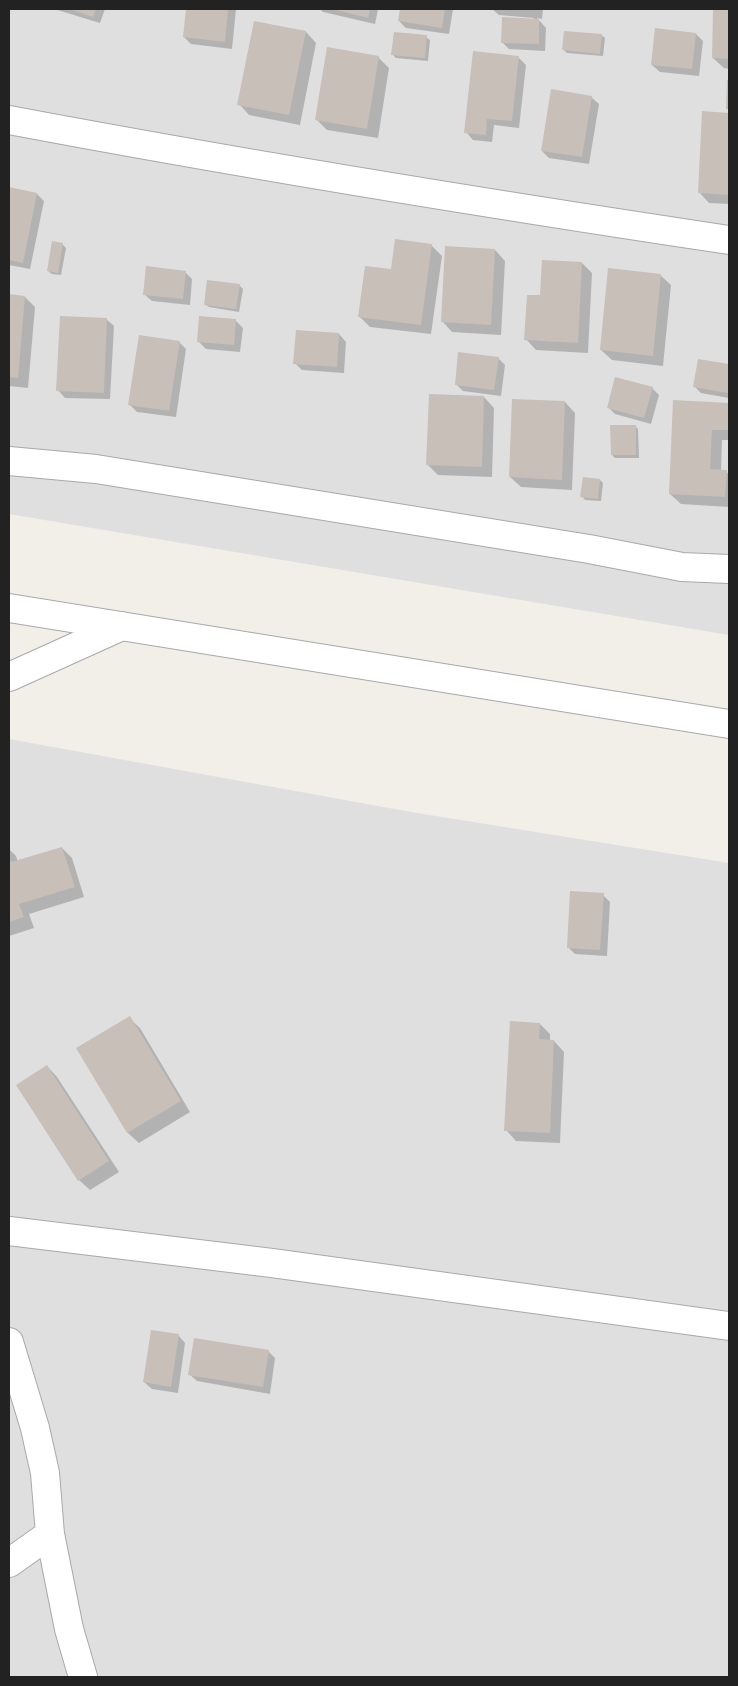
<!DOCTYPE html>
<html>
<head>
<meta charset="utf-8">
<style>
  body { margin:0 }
  #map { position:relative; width:738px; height:1686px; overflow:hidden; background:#f2efe9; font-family:"Source Sans 3",sans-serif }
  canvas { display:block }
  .frame { position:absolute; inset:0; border:10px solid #222; pointer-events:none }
</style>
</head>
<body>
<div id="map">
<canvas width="738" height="1686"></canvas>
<div class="frame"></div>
</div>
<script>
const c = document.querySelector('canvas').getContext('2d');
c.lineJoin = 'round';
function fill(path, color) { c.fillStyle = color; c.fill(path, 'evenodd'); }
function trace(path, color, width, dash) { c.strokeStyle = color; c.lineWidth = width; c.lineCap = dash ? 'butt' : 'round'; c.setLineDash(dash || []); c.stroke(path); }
fill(new Path2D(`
  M 9,9 L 729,9 L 729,635 L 9,514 Z
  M 9,739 L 411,812 L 729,863 L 729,1677 L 9,1677 Z`), '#e0dfdf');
fill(new Path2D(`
  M 54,9 L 105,9 L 100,23 Z
  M 188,9 L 236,9 L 232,49 L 191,44 L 184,37 Z
  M 320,9 L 378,9 L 375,24 L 323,12 Z
  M 401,9 L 453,9 L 449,34 L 406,28 L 399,21 Z
  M 492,9 L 543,9 L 542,19 L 537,18 L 546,28 L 545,51 L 509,49 L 502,42 L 533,20 L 534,18 L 499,15 Z
  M 714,9 L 729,9 L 729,69 L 724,68 L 713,58 Z
  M 255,22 L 306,32 L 316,43 L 300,125 L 249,115 L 239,104 Z
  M 696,34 L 703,41 L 699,76 L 660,72 L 652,65 Z
  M 601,35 L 605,38 L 603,56 L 567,53 L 564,50 Z
  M 426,37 L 430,40 L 428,61 L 396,58 L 393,55 Z
  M 378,57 L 389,68 L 378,138 L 327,130 L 317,120 Z
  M 519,58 L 526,65 L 519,128 L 494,125 L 492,142 L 473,140 L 466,132 Z
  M 591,97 L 599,104 L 589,164 L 549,158 L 542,151 Z
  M 703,113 L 729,114 L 729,204 L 709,203 L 699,192 Z
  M 9,189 L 37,194 L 44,201 L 30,269 L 9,265 Z
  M 62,244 L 66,248 L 61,275 L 52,274 L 48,271 Z
  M 431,245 L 442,256 L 431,334 L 370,327 L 359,316 L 392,271 Z
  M 495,250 L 505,261 L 501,335 L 452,332 L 442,321 Z
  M 582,263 L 592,273 L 588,353 L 536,350 L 526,339 Z
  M 185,272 L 192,279 L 190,305 L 152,301 L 144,294 Z
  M 660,275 L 671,285 L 663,366 L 612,360 L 601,350 Z
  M 239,285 L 243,289 L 239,312 L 209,307 L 205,304 Z
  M 9,295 L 25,297 L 35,307 L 28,388 L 9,386 Z
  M 201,317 L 236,321 L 243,328 L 240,352 L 206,349 L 198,341 Z
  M 106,319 L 114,326 L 110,399 L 65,398 L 58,390 Z
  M 339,334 L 346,342 L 344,373 L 302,370 L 295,363 Z
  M 179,342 L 186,349 L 176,417 L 137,412 L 129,404 Z
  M 498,358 L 505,365 L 501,396 L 463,391 L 456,384 Z
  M 699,360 L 729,366 L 729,398 L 701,393 L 694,386 Z
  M 652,388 L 659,395 L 651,424 L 615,414 L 608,407 Z
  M 484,397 L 494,408 L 492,477 L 438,475 L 428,465 Z
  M 674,401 L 729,404 L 729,440 L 722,440 L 721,471 L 726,471 L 729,475 L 729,507 L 681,504 L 670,494 Z
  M 565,402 L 575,413 L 572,490 L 521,487 L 510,477 Z
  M 635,426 L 638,429 L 639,458 L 615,458 L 612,455 Z
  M 600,480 L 603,483 L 601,501 L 585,500 L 582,496 Z
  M 62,848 L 72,858 L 84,897 L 29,914 L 34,928 L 9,936 L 9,849 L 16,856 L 18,862 Z
  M 603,895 L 610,902 L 607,956 L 575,954 L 568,947 Z
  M 129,1018 L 140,1028 L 190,1112 L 139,1143 L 128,1133 L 77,1048 Z
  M 540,1024 L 550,1034 L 550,1041 L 554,1041 L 564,1052 L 560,1143 L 516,1141 L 506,1130 Z
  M 47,1066 L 57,1077 L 119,1172 L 90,1190 L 79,1180 Z
  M 178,1335 L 185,1343 L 178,1393 L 152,1389 L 144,1382 Z
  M 268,1351 L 275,1358 L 270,1394 L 197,1381 L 189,1374 Z`), '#0003');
fill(new Path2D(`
  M 69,9 L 96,9 L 93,17 Z
  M 186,9 L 228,9 L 225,42 L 183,37 Z
  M 332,9 L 370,9 L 368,18 Z
  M 400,9 L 445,9 L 442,28 L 398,21 Z
  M 713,9 L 729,9 L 729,59 L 712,58 Z
  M 502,17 L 539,19 L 539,44 L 501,43 Z
  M 254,21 L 306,31 L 289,115 L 237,105 Z
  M 655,28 L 696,33 L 692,69 L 651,65 Z
  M 564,31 L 602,34 L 600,54 L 562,50 Z
  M 394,32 L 427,35 L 425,58 L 391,55 Z
  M 327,47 L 379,56 L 367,129 L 315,120 Z
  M 473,51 L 519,56 L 512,121 L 487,119 L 486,135 L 464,133 Z
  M 727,80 L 729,80 L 729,109 L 726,109 Z
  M 551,89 L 592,96 L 582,157 L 541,151 Z
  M 702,111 L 729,113 L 729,195 L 698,193 Z
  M 9,187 L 37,193 L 23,263 L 9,260 Z
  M 395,239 L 432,244 L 421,325 L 358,317 L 365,266 L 391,269 Z
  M 52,241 L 63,243 L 58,273 L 47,271 Z
  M 445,246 L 495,249 L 491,325 L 441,322 Z
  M 542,260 L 582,262 L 578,343 L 524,340 L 527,295 L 540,295 Z
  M 146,266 L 186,271 L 183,299 L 143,295 Z
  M 608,268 L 661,274 L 653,356 L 600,350 Z
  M 207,280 L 240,284 L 236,309 L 204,305 Z
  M 9,294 L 25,296 L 18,378 L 9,377 Z
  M 60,316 L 107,318 L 104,393 L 56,391 Z
  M 199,316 L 236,319 L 234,345 L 197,342 Z
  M 296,330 L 339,333 L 337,367 L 293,364 Z
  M 139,335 L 180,341 L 169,411 L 128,405 Z
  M 458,352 L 499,357 L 494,390 L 455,385 Z
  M 698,359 L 729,364 L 728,393 L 693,387 Z
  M 615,377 L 653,387 L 644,418 L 607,408 Z
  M 429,394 L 484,396 L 482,467 L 426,465 Z
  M 512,399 L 565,401 L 562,480 L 509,477 Z
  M 673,400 L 729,403 L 729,430 L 712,430 L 710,469 L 727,470 L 725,497 L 669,494 Z
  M 610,425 L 636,425 L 636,455 L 611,455 Z
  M 583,477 L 600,479 L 598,499 L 580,497 Z
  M 62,847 L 75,887 L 19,904 L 24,917 L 9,922 L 9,856 L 11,862 Z
  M 570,891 L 604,893 L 600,950 L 567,948 Z
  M 130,1016 L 181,1101 L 127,1133 L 76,1048 Z
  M 510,1021 L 540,1023 L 539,1039 L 554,1040 L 550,1133 L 504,1131 Z
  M 47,1065 L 109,1161 L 78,1181 L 16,1085 Z
  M 151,1330 L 179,1334 L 171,1387 L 143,1382 Z
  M 194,1338 L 269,1350 L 263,1387 L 188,1375 Z`), '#c7bfb8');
const minor = new Path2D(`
  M 9,120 C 248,165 489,204 729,240
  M 9,461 L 96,469 L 589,549 L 682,567 L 729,569
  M 9,608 L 729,724
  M 9,677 L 122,626
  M 9,1231 L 272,1263 L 729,1326
  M 9,1342 L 35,1428 L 45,1473 L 50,1534 L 69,1629 L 83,1677
  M 9,1563 L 50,1534`);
trace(minor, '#a9a9a9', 30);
trace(minor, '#fff', 28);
</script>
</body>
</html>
